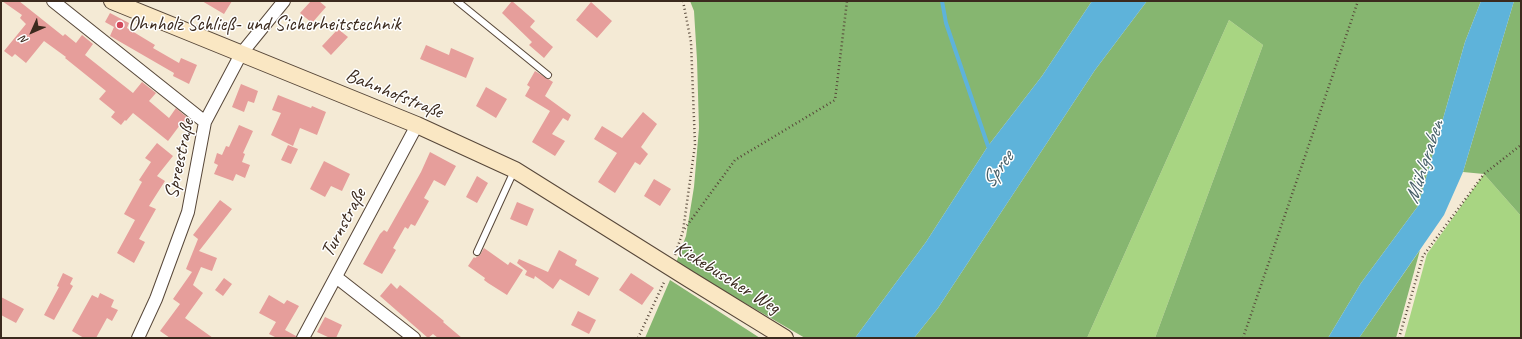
<!DOCTYPE html>
<html>
<head>
<meta charset="utf-8">
<style>
  body { margin:0 }
  #map { position:relative; width:1522px; height:339px; overflow:hidden; background:#f4ead5; font-family:Caveat,sans-serif }
  canvas { display:block }
  .frame { position:absolute; inset:0; border:2px solid #3b2a1e; pointer-events:none }
  .north { position:absolute; left:12px; top:12px; width:40px; height:40px; -webkit-text-stroke:3px #fff; paint-order:stroke; rotate:225deg; font-size:11px; font-weight:700; line-height:16px; text-align:center; color:#3b2a1e }
  .north::after { content:''; display:block; margin:auto; width:14px; height:18px; background:#3b2a1e; clip-path:polygon(50% 0,100% 100%,50% 72%,0 100%) }
</style>
</head>
<body>
<div id="map">
<canvas width="1522" height="339"></canvas>
<div class="frame"></div>
<div class="north">N</div>
</div>
<script>
const c = document.querySelector('canvas').getContext('2d');
c.lineJoin = 'round';
function fill(path, color) { c.fillStyle = color; c.fill(path, 'evenodd'); }
function trace(path, color, width, dash) { c.strokeStyle = color; c.lineWidth = width; c.lineCap = dash ? 'butt' : 'round'; c.setLineDash(dash || []); c.stroke(path); }
function label(font, color, halo, rows, align = 'center') {
  c.font = font + ' Caveat,sans-serif'; c.lineWidth = 3; c.setLineDash([]); c.textBaseline = 'middle'; c.strokeStyle = halo; c.fillStyle = color; for (const [text, x, y, turn = 0] of rows) {
    c.save(); c.translate(x, y); c.rotate((+turn || 0) * Math.PI / 180); c.textAlign = isNaN(turn) ? turn : align; if (halo) c.strokeText(text, 0, 0); c.fillText(text, 0, 0); c.restore();
  }
}
fill(new Path2D(`
  M 1229,20 L 1263,45 L 1155,338 L 1087,338 Z
  M 1484,174 L 1521,216 L 1521,338 L 1404,338 L 1427,254 Z`), '#a8d582');
fill(new Path2D(`
  M 690,1 L 1092,1 L 1042,76 L 988,146 L 926,242 L 855,338 L 805,338 L 676,263 L 686,236 L 694,187 L 699,128 L 697,60 L 694,11 Z
  M 1147,1 L 1481,1 L 1465,42 L 1418,206 L 1361,283 L 1328,338 L 1155,338 L 1263,45 L 1229,20 L 1087,338 L 914,338 L 938,308 L 1095,70 Z
  M 1514,1 L 1521,1 L 1521,216 L 1484,174 L 1463,172 Z
  M 1420,250 L 1396,338 L 1359,338 Z
  M 670,280 L 760,338 L 645,338 Z`), '#86b670');
fill(new Path2D(`
  M 1092,1 L 1147,1 L 1095,70 L 938,308 L 914,338 L 855,338 L 926,242 L 988,146 L 1042,76 Z
  M 1481,1 L 1514,1 L 1463,172 L 1444,215 L 1359,338 L 1328,338 L 1361,283 L 1418,206 L 1465,42 Z`), '#5eb3da');
trace(new Path2D(`
  M 942,1 L 946,23 L 988,146`), '#5eb3da', 4);
fill(new Path2D(`
  M 2,1 L 19,1 L 63,36 L 65,34 L 76,43 L 82,35 L 93,44 L 85,55 L 133,93 L 142,82 L 156,93 L 149,101 L 169,118 L 176,108 L 190,120 L 184,128 L 180,125 L 168,141 L 133,113 L 126,121 L 125,120 L 121,125 L 111,117 L 115,112 L 99,99 L 106,91 L 65,58 L 66,57 L 44,41 L 26,63 L 15,54 L 12,57 L 4,51 L 26,24 L 20,18 L 22,15 Z
  M 202,1 L 232,1 L 224,14 Z
  M 311,1 L 319,1 L 326,7 L 312,23 L 300,13 Z
  M 512,1 L 535,21 L 530,27 L 553,47 L 544,58 L 529,45 L 532,42 L 502,13 Z
  M 591,2 L 612,21 L 597,38 L 576,20 Z
  M 110,13 L 129,23 L 127,28 L 155,45 L 153,48 L 179,63 L 181,58 L 197,65 L 189,84 L 173,76 L 174,73 L 110,36 L 114,27 L 105,22 Z
  M 338,29 L 348,37 L 331,55 L 322,46 Z
  M 426,45 L 449,55 L 451,48 L 474,58 L 466,78 L 420,59 Z
  M 535,71 L 553,82 L 545,96 L 571,115 L 568,121 L 563,118 L 552,134 L 565,141 L 555,156 L 532,142 L 550,111 L 525,96 L 530,87 L 527,85 Z
  M 241,84 L 258,91 L 254,103 L 248,101 L 244,112 L 232,107 Z
  M 486,87 L 507,99 L 496,118 L 476,106 Z
  M 278,95 L 311,108 L 312,106 L 326,112 L 317,135 L 300,128 L 293,146 L 271,135 L 281,113 L 272,110 Z
  M 643,112 L 657,124 L 641,147 L 648,154 L 640,165 L 635,162 L 615,193 L 598,182 L 617,153 L 594,139 L 602,126 L 622,138 Z
  M 239,125 L 253,131 L 243,153 L 245,154 L 242,162 L 250,165 L 245,178 L 236,174 L 233,181 L 214,174 L 218,165 L 214,163 L 217,153 L 222,155 L 226,146 L 229,147 Z
  M 157,143 L 173,156 L 157,176 L 165,181 L 149,206 L 156,209 L 139,239 L 145,242 L 134,263 L 117,253 L 135,220 L 124,214 L 142,182 L 139,180 L 151,162 L 145,158 Z
  M 288,145 L 298,149 L 291,164 L 281,160 Z
  M 430,152 L 456,166 L 445,186 L 434,180 L 424,198 L 429,201 L 415,226 L 411,224 L 408,229 L 405,227 L 393,248 L 396,250 L 382,274 L 363,264 L 380,234 L 384,230 L 387,232 L 421,172 Z
  M 324,161 L 350,174 L 342,191 L 331,186 L 325,197 L 310,189 Z
  M 477,176 L 488,183 L 477,203 L 466,197 Z
  M 654,179 L 671,189 L 660,206 L 644,196 Z
  M 220,200 L 232,209 L 199,251 L 217,258 L 212,271 L 201,267 L 193,285 L 203,293 L 185,318 L 213,338 L 170,338 L 160,331 L 180,304 L 173,299 L 192,272 L 186,269 L 198,239 L 193,235 Z
  M 517,202 L 534,209 L 527,226 L 510,219 Z
  M 484,248 L 508,265 L 510,262 L 523,270 L 507,295 L 488,283 L 484,280 L 485,278 L 468,266 L 474,257 L 475,258 L 480,255 Z
  M 559,250 L 577,260 L 575,265 L 599,278 L 589,296 L 560,279 L 553,289 L 535,276 L 534,279 L 525,275 L 527,271 L 517,263 L 519,259 L 548,272 Z
  M 63,273 L 73,278 L 70,284 L 73,286 L 54,320 L 44,315 L 59,287 L 57,286 Z
  M 631,273 L 654,288 L 642,305 L 619,290 Z
  M 224,278 L 232,284 L 223,296 L 215,290 Z
  M 391,283 L 397,289 L 400,285 L 444,321 L 443,322 L 462,338 L 438,338 L 433,334 L 428,338 L 380,296 Z
  M 100,293 L 114,300 L 111,307 L 118,310 L 112,321 L 107,318 L 96,338 L 84,338 L 72,331 L 92,295 L 98,298 Z
  M 269,295 L 284,304 L 287,300 L 299,306 L 285,330 L 296,336 L 296,338 L 277,338 L 269,334 L 276,322 L 259,313 Z
  M 1,297 L 24,309 L 16,323 L 1,315 Z
  M 578,311 L 596,320 L 589,334 L 571,325 Z
  M 325,317 L 342,325 L 336,338 L 330,338 L 317,332 Z`), '#e69e9b');
const service = new Path2D(`
  M 457,1 L 548,75
  M 477,252 L 514,171`);
const minor = new Path2D(`
  M 53,1 L 205,122
  M 336,277 L 414,338
  M 138,338 L 156,299 L 188,212 L 205,122 L 241,54 L 284,1
  M 303,338 L 417,125`);
const secondary = new Path2D(`
  M 112,1 L 417,125 L 515,170 L 689,279 L 785,338`);
trace(service, '#574739', 8);
trace(minor, '#574739', 14);
trace(secondary, '#574739', 18);
trace(new Path2D(`
  M 683,1 L 691,42 L 695,145 L 683,231
  M 675,255 L 683,231 L 735,160 L 835,100 L 847,1
  M 638,338 L 665,280
  M 1243,338 L 1358,1
  M 1399,338 L 1423,256 L 1484,174 L 1521,145`), '#574739', 2.5, [1, 3]);
trace(service, '#fff', 6);
trace(minor, '#fff', 12);
trace(secondary, '#fae7c3', 16);
for (const [x, y, r, color] of [
  [120,25,4,"#d1495b"]
]) { const dot = new Path2D(); dot.arc(x, y, r, 0, 2 * Math.PI); c.fillStyle = color; c.fill(dot); trace(dot, '#fff', 1.5); }
label('20px', '#3b2a1e', '#fff', [
  ["Ohnholz Schließ- und Sicherheitstechnik",128,25]
], 'left');
label('20px', '#3b2a1e', '#fff', [
  ["Bahnhofstraße",394,94,22],
  ["Spreestraße",180,159,-78],
  ["Turnstraße",344,223,-62],
  ["Kiekebuscher Weg",727,278,32]
]);
label('italic 21px', '#496169', '#fff', [
  ["Mühlgraben",1425,162,-72],
  ["Spree",998,170,-55]
]);
</script>
</body>
</html>
